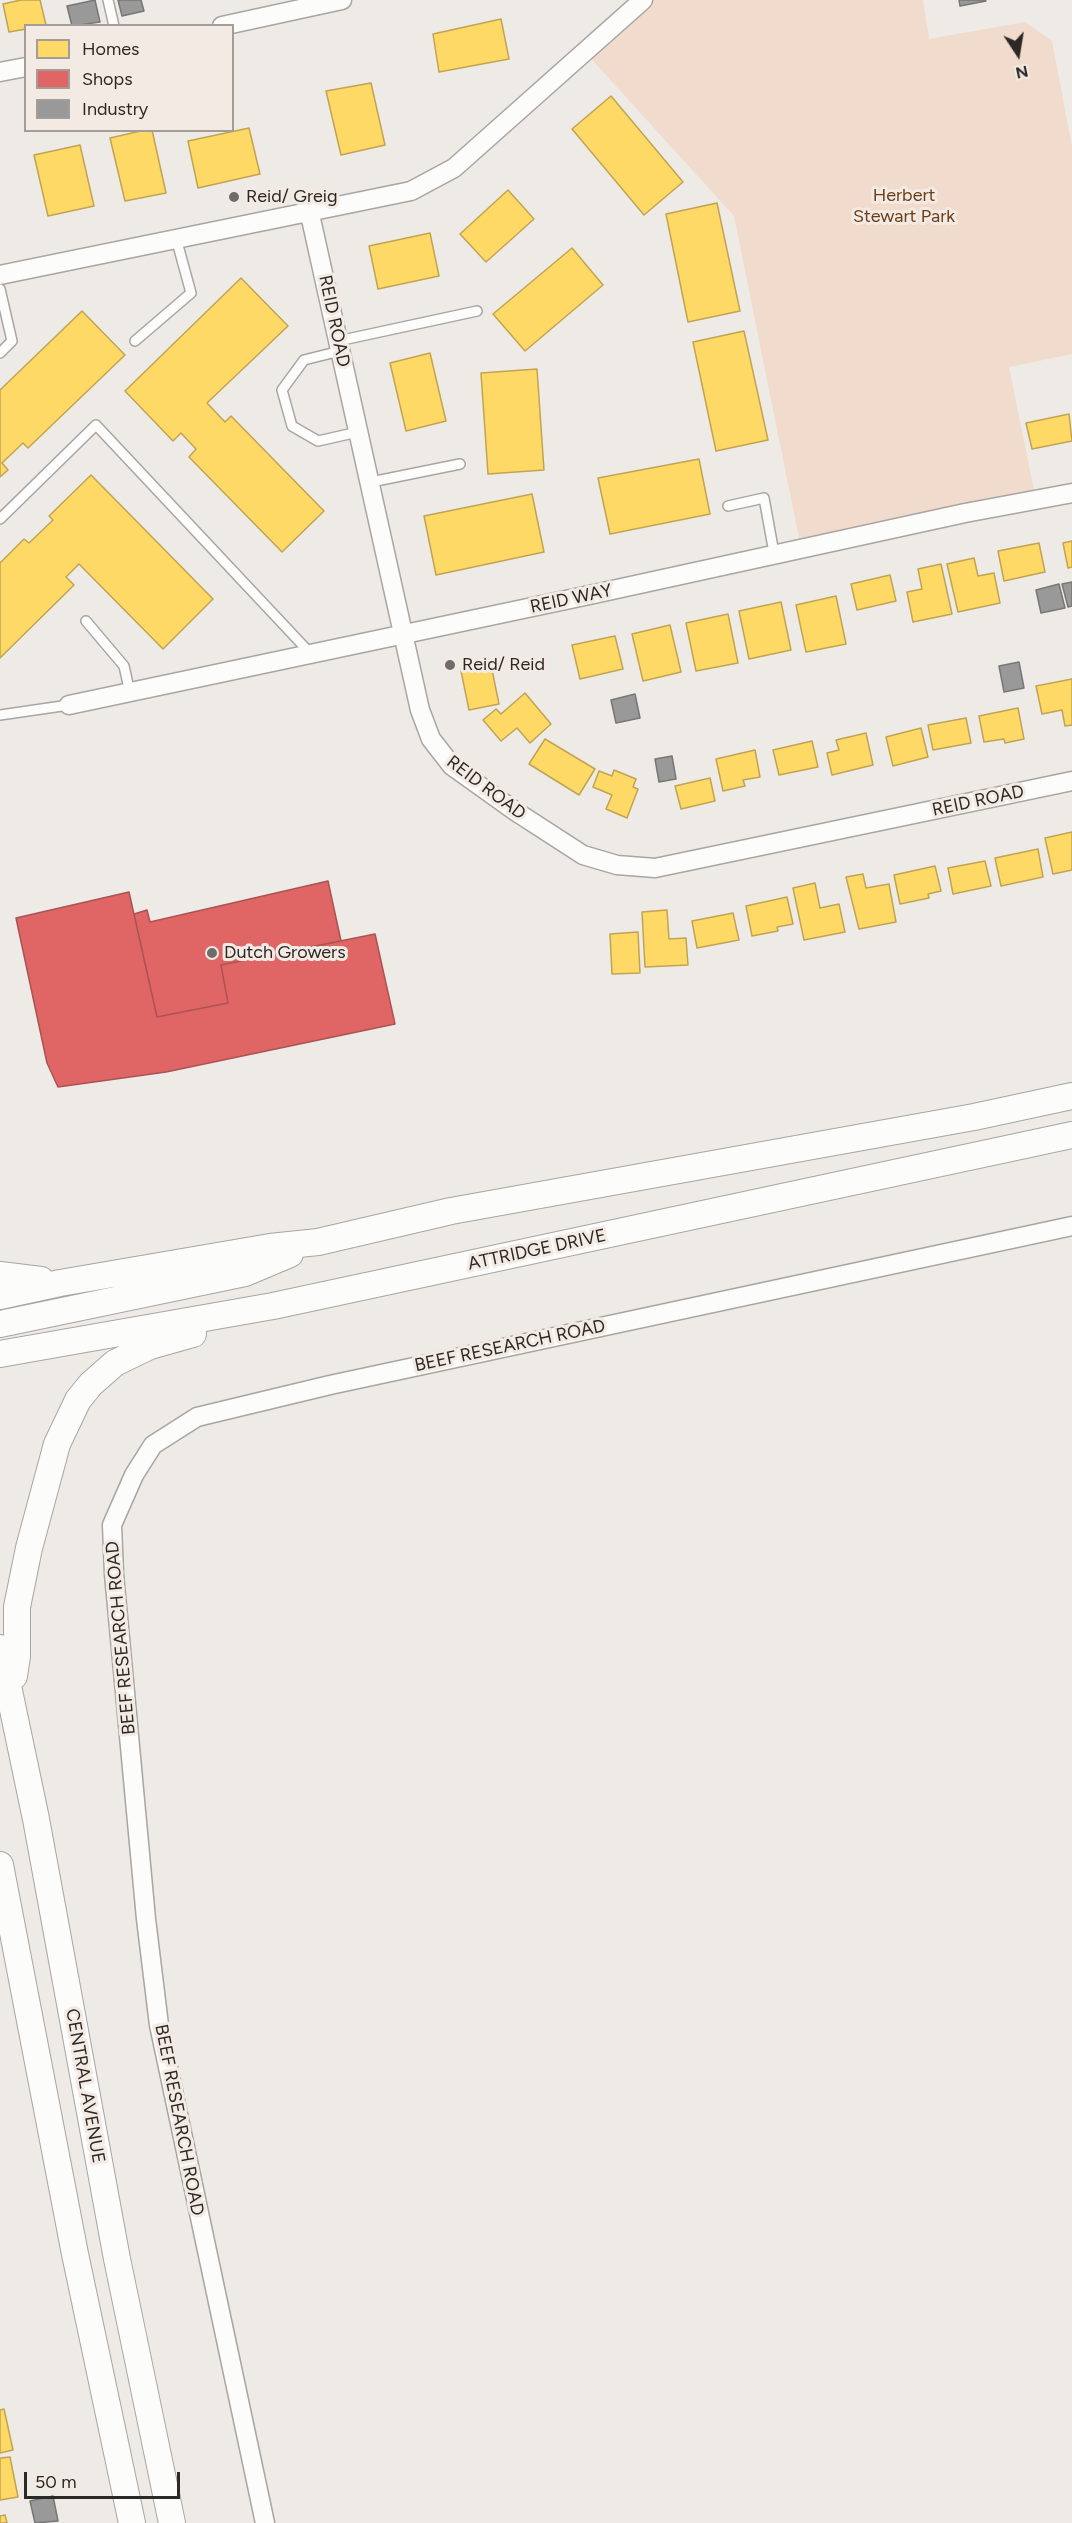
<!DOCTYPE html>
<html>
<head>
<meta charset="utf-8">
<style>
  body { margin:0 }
  #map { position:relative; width:1072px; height:2523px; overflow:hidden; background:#eeeae6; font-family:Figtree,sans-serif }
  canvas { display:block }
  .legend { position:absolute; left:24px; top:24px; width:210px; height:108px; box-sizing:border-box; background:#f2eae3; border:2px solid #a39c97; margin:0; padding:8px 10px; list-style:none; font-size:18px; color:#2c2826 }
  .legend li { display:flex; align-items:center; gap:12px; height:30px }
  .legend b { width:30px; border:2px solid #a39c97 }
  .north { position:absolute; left:988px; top:24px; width:60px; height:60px; -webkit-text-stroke:4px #f2eae3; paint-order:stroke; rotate:168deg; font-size:16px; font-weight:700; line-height:24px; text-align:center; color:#2c2826 }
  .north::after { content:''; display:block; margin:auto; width:21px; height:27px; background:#2c2826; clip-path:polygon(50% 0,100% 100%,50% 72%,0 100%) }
  .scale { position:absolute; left:24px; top:2472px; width:156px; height:27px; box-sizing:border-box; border:3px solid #2c2826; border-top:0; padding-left:8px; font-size:18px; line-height:21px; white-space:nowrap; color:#2c2826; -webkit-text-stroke:4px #f2eae3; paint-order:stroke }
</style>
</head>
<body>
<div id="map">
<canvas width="1072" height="2523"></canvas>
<ul class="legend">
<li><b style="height:16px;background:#ffd966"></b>Homes</li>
<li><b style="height:16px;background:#e06666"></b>Shops</li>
<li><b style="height:16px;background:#999"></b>Industry</li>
</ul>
<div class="north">N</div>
<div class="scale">50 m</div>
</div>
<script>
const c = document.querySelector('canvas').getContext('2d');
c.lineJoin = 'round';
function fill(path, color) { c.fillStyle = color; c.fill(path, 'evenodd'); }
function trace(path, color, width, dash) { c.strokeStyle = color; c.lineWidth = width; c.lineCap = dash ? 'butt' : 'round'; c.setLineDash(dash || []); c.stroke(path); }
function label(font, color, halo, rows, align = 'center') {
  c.font = font + ' Figtree,sans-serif'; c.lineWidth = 6; c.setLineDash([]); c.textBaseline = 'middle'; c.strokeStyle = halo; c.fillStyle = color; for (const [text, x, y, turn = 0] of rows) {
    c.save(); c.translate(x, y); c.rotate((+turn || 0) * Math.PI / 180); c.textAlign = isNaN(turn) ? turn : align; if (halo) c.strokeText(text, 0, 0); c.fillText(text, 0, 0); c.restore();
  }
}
fill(new Path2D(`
  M 643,0 L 923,0 L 929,39 L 1025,22 L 1052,41 L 1072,147 L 1072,354 L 1009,367 L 1036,500 L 801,548 L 734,216 L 585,52 Z`), '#f0dbcc');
const homes = new Path2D(`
  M 21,0 L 40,0 L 46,25 L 26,26 L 26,29 L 9,32 L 3,4 Z
  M 501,19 L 509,59 L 439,72 L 433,34 Z
  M 371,83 L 385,145 L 341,155 L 326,91 Z
  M 611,96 L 683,182 L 644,215 L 572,129 Z
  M 249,128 L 260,174 L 198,188 L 188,141 Z
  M 145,130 L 152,130 L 166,193 L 125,201 L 110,138 Z
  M 80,145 L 94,206 L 48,216 L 34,155 Z
  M 508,190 L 534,219 L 486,262 L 460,234 Z
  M 717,203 L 740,311 L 688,322 L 666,214 Z
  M 430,233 L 439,276 L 378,289 L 369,246 Z
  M 572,248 L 603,285 L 525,351 L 493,314 Z
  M 241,278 L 288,326 L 207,403 L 225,422 L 231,416 L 324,511 L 282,552 L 189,457 L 196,449 L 181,433 L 173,441 L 125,391 Z
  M 82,311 L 125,355 L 28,448 L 23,443 L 2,463 L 8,470 L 0,477 L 0,390 Z
  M 744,331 L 768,440 L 716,451 L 693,342 Z
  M 430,353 L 446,421 L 406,431 L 390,363 Z
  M 537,369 L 544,470 L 488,474 L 481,373 Z
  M 1069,414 L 1072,441 L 1032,449 L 1026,423 Z
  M 699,459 L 710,514 L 610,534 L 598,478 Z
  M 91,475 L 213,599 L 163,649 L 79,564 L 66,577 L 74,585 L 0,658 L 0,563 L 24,539 L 29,543 L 53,520 L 49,516 Z
  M 532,494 L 544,552 L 436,575 L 424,516 Z
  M 1072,541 L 1072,567 L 1068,568 L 1063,543 Z
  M 1039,543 L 1045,572 L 1004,581 L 998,551 Z
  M 974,558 L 978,576 L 994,573 L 1000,603 L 958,612 L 947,564 Z
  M 941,564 L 952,614 L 913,622 L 907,592 L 922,589 L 918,569 Z
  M 890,575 L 896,601 L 857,610 L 851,584 Z
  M 836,596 L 846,644 L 806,652 L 796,605 Z
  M 781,602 L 791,650 L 749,659 L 739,611 Z
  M 728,614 L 738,663 L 696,671 L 686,623 Z
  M 670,625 L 681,672 L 643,681 L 632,634 Z
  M 615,636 L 623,669 L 580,679 L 572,645 Z
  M 491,665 L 499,704 L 469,710 L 461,671 Z
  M 1072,679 L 1072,725 L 1065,726 L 1062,710 L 1042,714 L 1036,686 Z
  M 525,693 L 551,724 L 530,743 L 517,728 L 501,741 L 483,720 L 496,709 L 501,714 Z
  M 1018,708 L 1024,739 L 1005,743 L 1004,739 L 984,742 L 979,716 Z
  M 966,718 L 971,743 L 933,750 L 928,725 Z
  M 921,728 L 928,757 L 893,766 L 886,737 Z
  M 866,733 L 873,765 L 832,775 L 827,753 L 839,750 L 836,740 Z
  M 545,739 L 595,769 L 579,795 L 529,764 Z
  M 812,741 L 818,767 L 779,775 L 773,750 Z
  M 755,750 L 760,777 L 743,780 L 745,786 L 723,791 L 716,759 Z
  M 614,770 L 636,779 L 633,787 L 638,789 L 627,818 L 606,809 L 612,795 L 593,787 L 599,771 L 612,776 Z
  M 710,778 L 715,801 L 681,809 L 675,786 Z
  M 1072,832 L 1072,870 L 1053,874 L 1045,838 Z
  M 1038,849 L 1043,877 L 1001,886 L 995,858 Z
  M 985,861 L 991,886 L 953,894 L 948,868 Z
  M 935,866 L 941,891 L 928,894 L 929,898 L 900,904 L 894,875 Z
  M 863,874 L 866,888 L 889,884 L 896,922 L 859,929 L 846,877 Z
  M 815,883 L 820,908 L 839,904 L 845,932 L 804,940 L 793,888 Z
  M 787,897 L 793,924 L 777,927 L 778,931 L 752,936 L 746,906 Z
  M 667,910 L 669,939 L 686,938 L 688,965 L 645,967 L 642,912 Z
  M 733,913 L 739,940 L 697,948 L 692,921 Z
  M 638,932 L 640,973 L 612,974 L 610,934 Z
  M 4,2409 L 13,2450 L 0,2453 L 0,2410 Z
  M 10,2457 L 18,2497 L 0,2500 L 0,2458 Z
  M 5,2515 L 7,2523 L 0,2523 L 0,2516 Z`);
fill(homes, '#ffd966');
trace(homes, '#c0a453', 1.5);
const shops = new Path2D(`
  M 328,881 L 341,941 L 221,965 L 228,1003 L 157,1017 L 134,914 L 147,910 L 150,922 Z
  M 129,892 L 157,1017 L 228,1003 L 221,965 L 375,934 L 395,1024 L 166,1072 L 58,1087 L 47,1063 L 16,918 Z`);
fill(shops, '#e06666');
trace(shops, '#aa5353', 1.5);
const industry = new Path2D(`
  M 95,0 L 100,22 L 72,26 L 67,6 Z
  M 118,0 L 141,0 L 144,11 L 122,16 Z
  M 959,0 L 985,0 L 986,1 L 960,6 Z
  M 1072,582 L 1072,606 L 1068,607 L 1062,584 Z
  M 1059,584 L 1065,608 L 1041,613 L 1036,590 Z
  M 1019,662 L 1024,688 L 1004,692 L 999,666 Z
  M 635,694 L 640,718 L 616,723 L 611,700 Z
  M 672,756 L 676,779 L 659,782 L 655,759 Z
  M 53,2496 L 58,2521 L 35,2523 L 30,2501 Z`);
fill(industry, '#999');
trace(industry, '#787776', 1.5);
const lane = new Path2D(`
  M 108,0 L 114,26
  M 0,289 L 12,341 L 0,353
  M 135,341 L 191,293 L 176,238
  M 338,341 L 477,311
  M 340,351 L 304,360 L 282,390 L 292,426 L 318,441 L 358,432
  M 371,482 L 460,464
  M 728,506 L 764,498 L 774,553
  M 0,519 L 96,425 L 311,654
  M 86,621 L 124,666 L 130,693
  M 0,715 L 69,705`);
const street = new Path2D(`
  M 222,26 L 342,0
  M 0,72 L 26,67
  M 309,210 L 420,710 L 431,739 L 452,766 L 515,811 L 583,855 L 617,865 L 655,868 L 1072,781
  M 0,275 L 411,191 L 454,168 L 643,0
  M 69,705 L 594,594 L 965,513 L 1072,493
  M 265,2523 L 159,2025 L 146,1919 L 114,1574 L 112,1525 L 134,1475 L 153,1445 L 197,1417 L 330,1385 L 1072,1226`);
const secondary = new Path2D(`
  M 0,1275 L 41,1280
  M 0,1296 L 60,1283 L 270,1247 L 318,1242 L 451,1211 L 974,1117 L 1072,1096
  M 0,1324 L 245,1273 L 290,1254
  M 0,1354 L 273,1306 L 1072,1135
  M 0,1648 L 36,1819 L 117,2259 L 172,2523
  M 14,1676 L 17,1656 L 17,1607 L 29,1548 L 57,1444 L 78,1400 L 91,1384 L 115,1363 L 150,1346 L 193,1334
  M 0,1865 L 75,2254 L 132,2523`);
trace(lane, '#a8a5a2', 12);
trace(street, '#a8a5a2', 21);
trace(secondary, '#a8a5a2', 28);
trace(lane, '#fcfcfb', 9);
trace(street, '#fcfcfb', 18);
trace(secondary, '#fcfcfb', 26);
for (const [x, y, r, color] of [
  [234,197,6,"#706c69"],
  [450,665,6,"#706c69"],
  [212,953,6,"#706c69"]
]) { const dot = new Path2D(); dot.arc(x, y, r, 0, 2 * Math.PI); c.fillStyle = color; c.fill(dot); trace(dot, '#f2eae3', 2); }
label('18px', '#6c3e17', '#f2eae3', [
  ["Herbert",904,196],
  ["Stewart Park",904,217]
]);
label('18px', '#2c2826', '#f2eae3', [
  ["Reid/ Greig",246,197],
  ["Reid/ Reid",462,665],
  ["Dutch Growers",224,953]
], 'left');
label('18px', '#2c2826', '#f2eae3', [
  ["REID ROAD",334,321,78],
  ["REID WAY",571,599,-12],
  ["REID ROAD",486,788,37],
  ["REID ROAD",978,801,-12],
  ["ATTRIDGE DRIVE",537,1250,-12],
  ["BEEF RESEARCH ROAD",510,1346,-12],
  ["BEEF RESEARCH ROAD",121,1638,-95],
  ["CENTRAL AVENUE",85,2086,80],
  ["BEEF RESEARCH ROAD",179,2120,79]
]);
</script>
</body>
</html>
